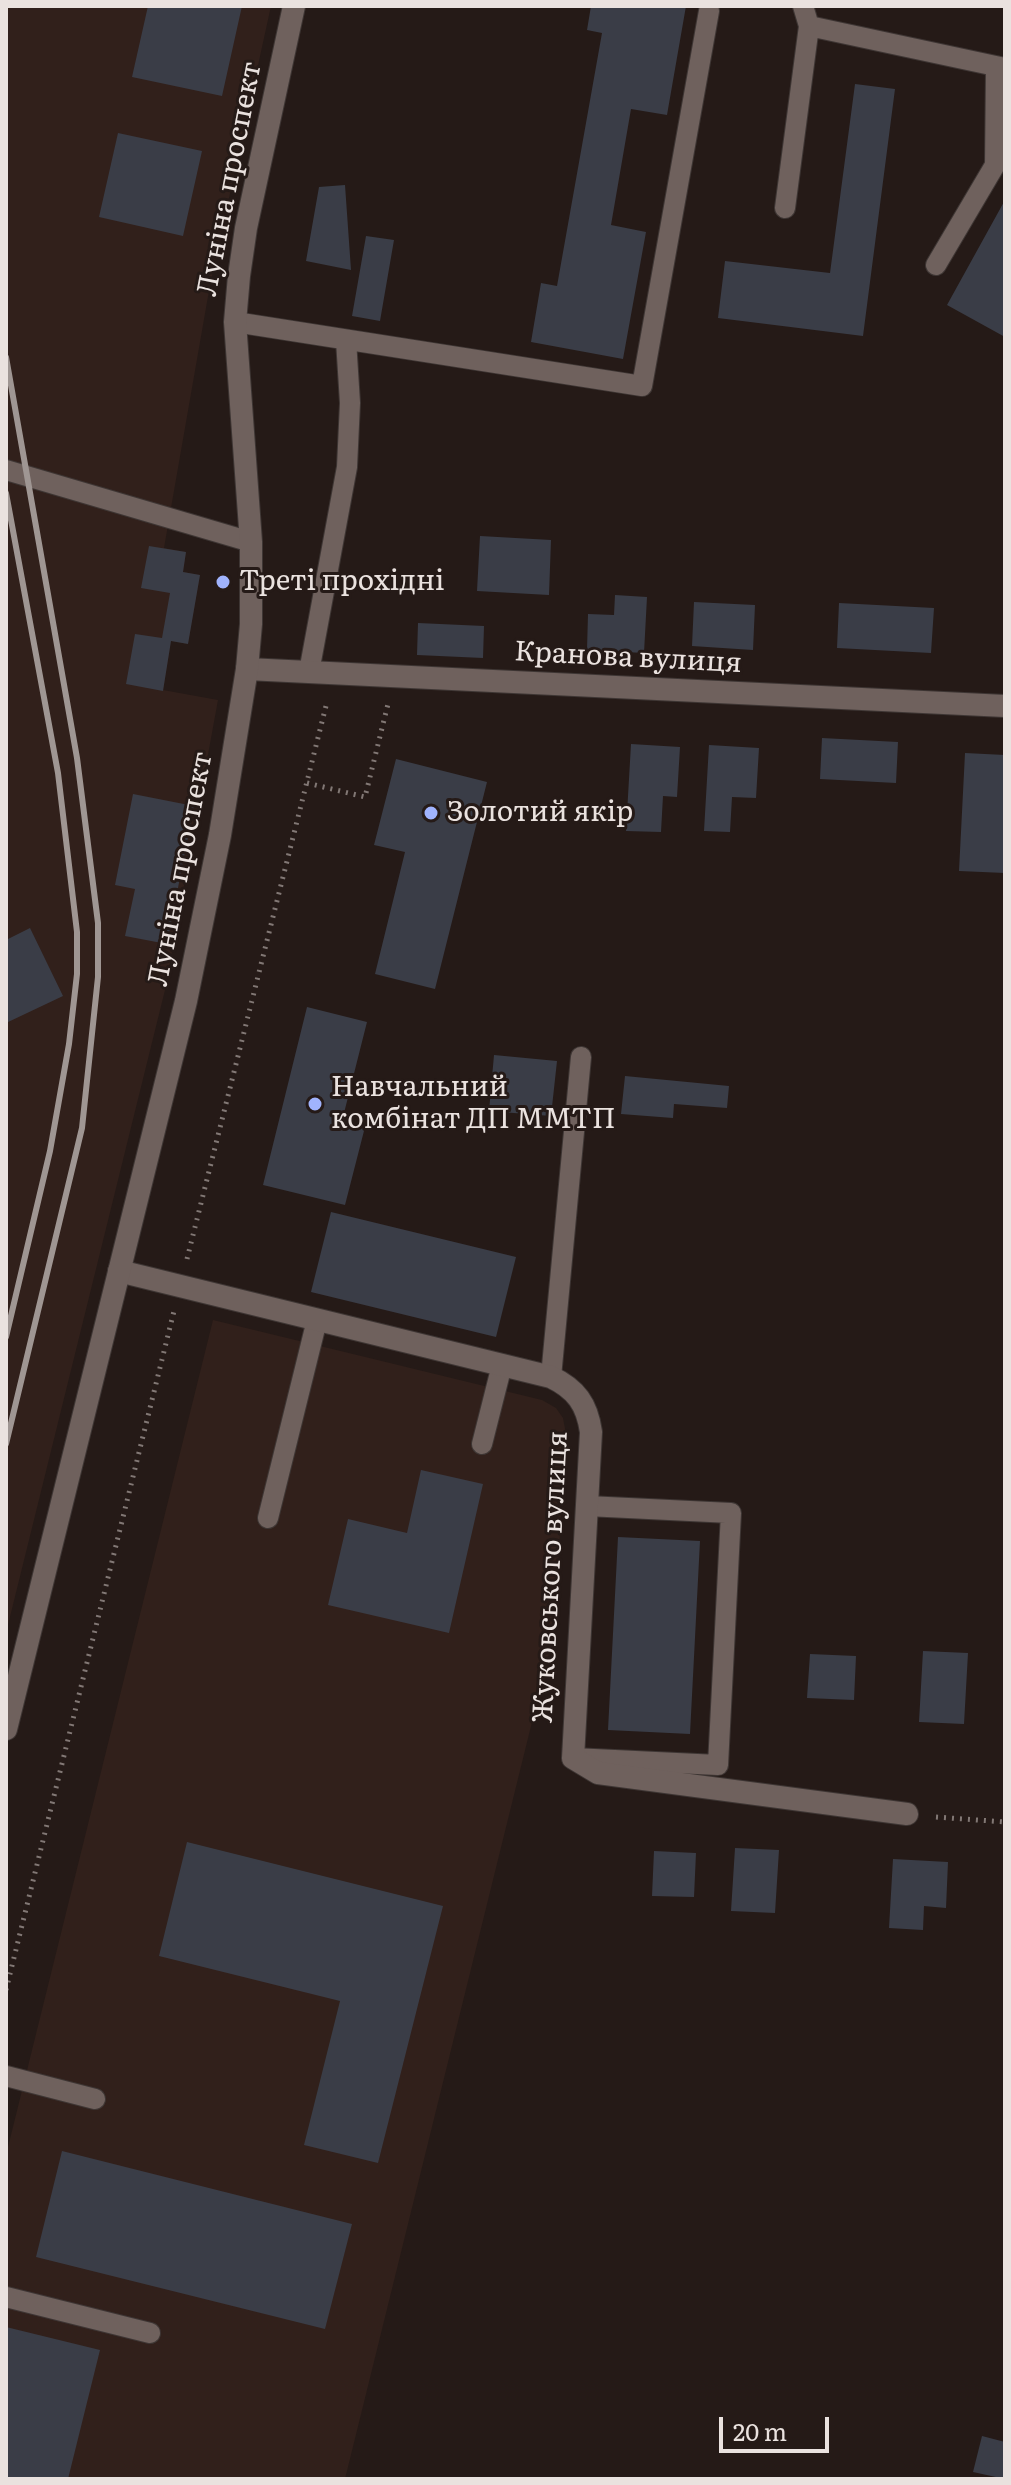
<!DOCTYPE html>
<html>
<head>
<meta charset="utf-8">
<style>
  body { margin:0 }
  #map { position:relative; width:1011px; height:2485px; overflow:hidden; background:#251a17; font-family:Literata,serif }
  canvas { display:block }
  .frame { position:absolute; inset:0; border:8px solid #eae2df; pointer-events:none }
  .scale { position:absolute; left:719px; top:2417px; width:110px; height:36px; box-sizing:border-box; border:4px solid #eae2df; border-top:0; padding-left:10px; font-size:24px; line-height:28px; white-space:nowrap; color:#eae2df; -webkit-text-stroke:6px #251a17; paint-order:stroke }
</style>
</head>
<body>
<div id="map">
<canvas width="1011" height="2485"></canvas>
<div class="frame"></div>
<div class="scale">20 m</div>
</div>
<script>
const c = document.querySelector('canvas').getContext('2d');
c.lineJoin = 'round';
function fill(path, color) { c.fillStyle = color; c.fill(path, 'evenodd'); }
function trace(path, color, width, dash) { c.strokeStyle = color; c.lineWidth = width; c.lineCap = dash ? 'butt' : 'round'; c.setLineDash(dash || []); c.stroke(path); }
function label(font, color, halo, rows, align = 'center') {
  c.font = font + ' Literata,serif'; c.lineWidth = 6; c.setLineDash([]); c.textBaseline = 'middle'; c.strokeStyle = halo; c.fillStyle = color; for (const [text, x, y, turn = 0] of rows) {
    c.save(); c.translate(x, y); c.rotate((+turn || 0) * Math.PI / 180); c.textAlign = isNaN(turn) ? turn : align; if (halo) c.strokeText(text, 0, 0); c.fillText(text, 0, 0); c.restore();
  }
}
fill(new Path2D(`
  M 6,6 L 271,6 L 210,285 L 164,548 L 186,552 L 183,572 L 200,575 L 188,644 L 171,641 L 163,690 L 218,700 L 165,990 L 6,1633 Z
  M 213,1320 L 542,1400 L 556,1408 L 563,1418 L 566,1434 L 554,1633 L 345,2479 L 6,2479 L 6,2155 Z`), '#31201b');
fill(new Path2D(`
  M 148,6 L 242,6 L 222,96 L 132,77 Z
  M 591,6 L 686,6 L 667,115 L 631,109 L 611,225 L 646,232 L 623,359 L 531,342 L 541,283 L 557,286 L 602,33 L 587,30 Z
  M 855,84 L 895,89 L 863,336 L 718,318 L 725,261 L 830,273 Z
  M 118,133 L 202,151 L 183,236 L 99,217 Z
  M 345,185 L 351,270 L 306,261 L 319,187 Z
  M 1005,200 L 1005,337 L 947,305 Z
  M 366,236 L 394,240 L 380,321 L 352,316 Z
  M 480,536 L 551,540 L 549,595 L 477,591 Z
  M 149,546 L 186,552 L 183,572 L 200,575 L 188,644 L 171,641 L 163,691 L 126,684 L 135,634 L 162,638 L 170,593 L 141,588 Z
  M 615,595 L 647,597 L 644,653 L 587,650 L 588,614 L 614,615 Z
  M 694,602 L 755,605 L 753,650 L 692,646 Z
  M 839,603 L 934,608 L 931,653 L 837,648 Z
  M 418,623 L 484,626 L 483,658 L 417,655 Z
  M 822,738 L 898,742 L 896,783 L 820,779 Z
  M 631,744 L 680,747 L 677,797 L 663,796 L 661,832 L 626,831 Z
  M 709,745 L 759,748 L 756,798 L 732,797 L 730,832 L 704,831 Z
  M 965,753 L 1005,755 L 1005,873 L 959,871 Z
  M 396,759 L 487,782 L 435,989 L 375,974 L 405,852 L 374,845 Z
  M 133,794 L 194,806 L 167,944 L 125,936 L 135,889 L 115,885 Z
  M 30,928 L 63,996 L 6,1023 L 6,940 Z
  M 307,1007 L 367,1022 L 342,1121 L 365,1127 L 345,1205 L 263,1185 Z
  M 494,1055 L 557,1061 L 551,1116 L 489,1111 Z
  M 625,1076 L 729,1086 L 727,1108 L 674,1104 L 673,1118 L 621,1114 Z
  M 331,1212 L 516,1257 L 496,1337 L 311,1292 Z
  M 421,1470 L 483,1484 L 449,1633 L 328,1605 L 348,1519 L 407,1533 Z
  M 618,1537 L 700,1541 L 690,1734 L 608,1730 Z
  M 923,1651 L 968,1653 L 964,1724 L 919,1722 Z
  M 810,1654 L 856,1656 L 854,1700 L 807,1698 Z
  M 187,1842 L 443,1906 L 378,2163 L 304,2145 L 340,2001 L 159,1956 Z
  M 735,1848 L 779,1850 L 775,1913 L 731,1911 Z
  M 654,1851 L 696,1853 L 694,1897 L 652,1896 Z
  M 893,1859 L 948,1862 L 946,1908 L 924,1906 L 923,1930 L 889,1928 Z
  M 62,2151 L 352,2224 L 325,2329 L 36,2257 Z
  M 6,2327 L 100,2350 L 68,2479 L 6,2479 Z
  M 982,2436 L 1005,2442 L 1005,2479 L 973,2472 Z`), '#3a3d47');
const service = new Path2D(`
  M 809,26 L 1005,68
  M 785,208 L 809,26 L 803,6
  M 936,265 L 995,165 L 996,66
  M 235,322 L 642,386 L 709,11
  M 6,470 L 251,542
  M 309,672 L 347,467 L 350,403 L 346,340
  M 551,1377 L 581,1057
  M 482,1444 L 502,1365
  M 268,1518 L 317,1320
  M 573,1758 L 718,1765 L 731,1513 L 587,1506
  M 6,2076 L 95,2099
  M 6,2297 L 150,2333`);
const minor = new Path2D(`
  M 247,669 L 1005,706
  M 119,1271 L 551,1377 C 576,1389 587,1404 591,1432 L 573,1758 L 598,1773 L 907,1814`);
const tertiary = new Path2D(`
  M 6,1729 L 186,1001 L 220,835 L 247,669 L 251,624 L 251,542 L 235,322 L 239,276 L 246,228 L 294,6`);
trace(service, '#3e3634', 22);
trace(minor, '#3e3634', 24);
trace(tertiary, '#3e3634', 24);
trace(new Path2D(`
  M 307,783 L 365,797 L 388,704
  M 187,1259 L 327,702
  M 936,1817 L 1005,1822
  M 6,1990 L 174,1311`), '#827875', 5, [2, 6]);
trace(service, '#6f615d', 20);
trace(minor, '#6f615d', 22);
trace(tertiary, '#6f615d', 22);
trace(new Path2D(`
  M 6,357 L 77,758 L 98,923 L 98,977 L 82,1128 L 6,1444
  M 6,493 L 58,773 L 77,932 L 77,974 L 69,1044 L 50,1151 L 6,1337`), '#9f9693', 6);
for (const [x, y, r, color] of [
  [223,582,8,"#a0b3fd"],
  [431,813,8,"#a0b3fd"],
  [315,1104,8,"#a0b3fd"]
]) { const dot = new Path2D(); dot.arc(x, y, r, 0, 2 * Math.PI); c.fillStyle = color; c.fill(dot); trace(dot, '#251a17', 3); }
label('28px', '#eae2df', '#251a17', [
  ["Луніна проспект",230,179,-79],
  ["Кранова вулиця",628,658,3],
  ["Луніна проспект",181,869,-79],
  ["Жуковського вулиця",551,1577,-87]
]);
label('28px', '#eae2df', '#251a17', [
  ["Треті прохідні",239,582],
  ["Золотий якір",447,813],
  ["Навчальний",331,1088],
  ["комбінат ДП ММТП",331,1120]
], 'left');
</script>
</body>
</html>
